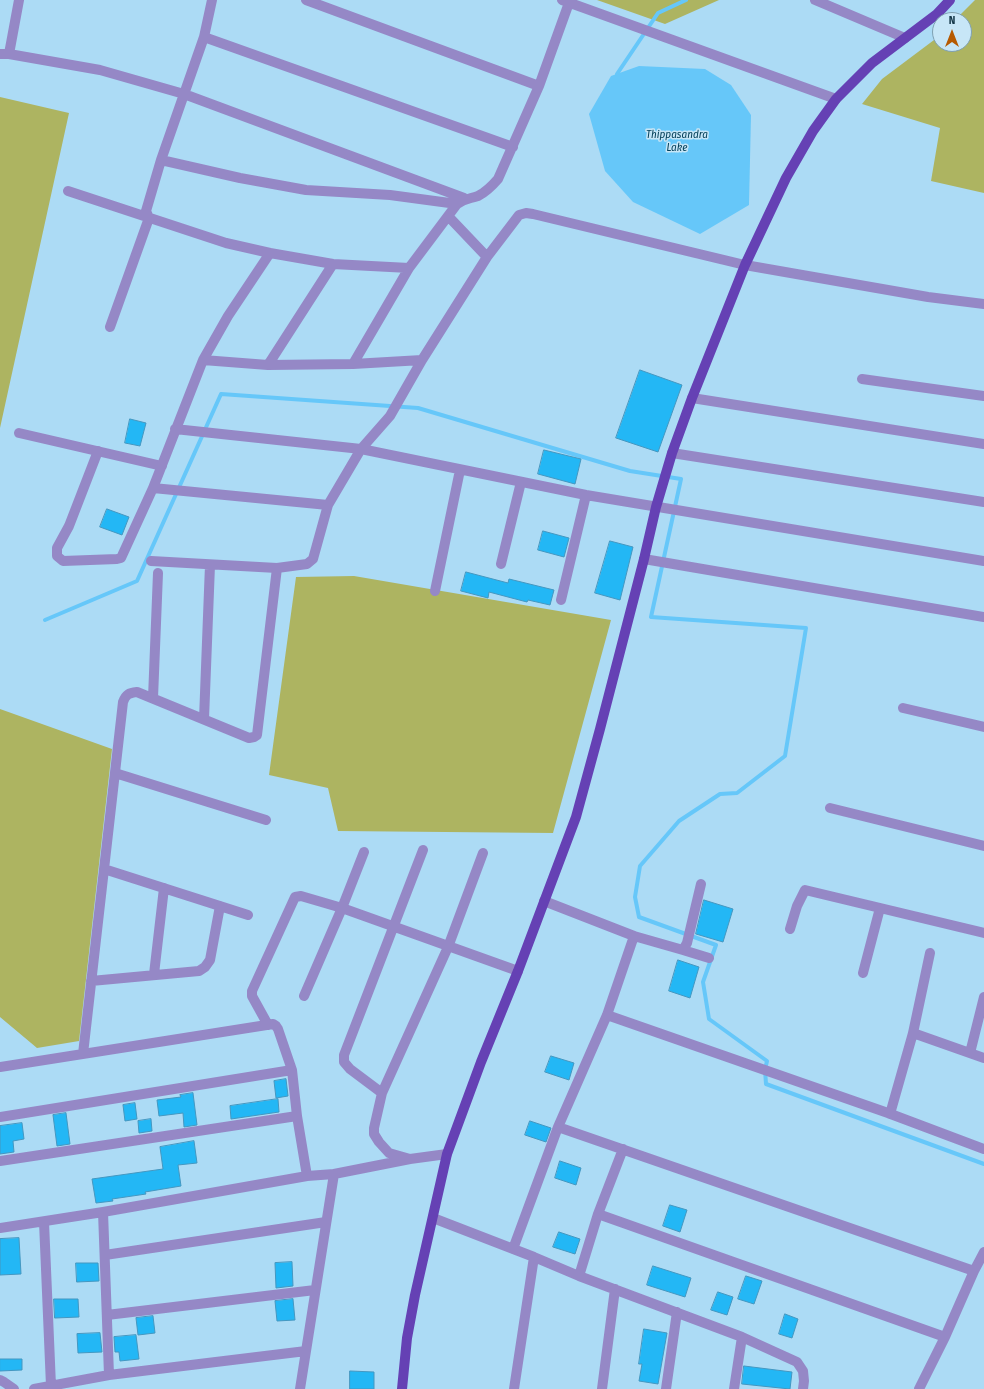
<!DOCTYPE html>
<html>
<head>
<meta charset="utf-8">
<style>
  body { margin:0 }
  #map { position:relative; width:984px; height:1389px; overflow:hidden; background:#acdbf5; font-family:"Fira Sans Condensed",sans-serif }
  canvas { display:block }
  .north { position:absolute; left:932px; top:12px; width:40px; height:40px; box-sizing:border-box; background:#c7e6f7; border:1px solid #7fa0b1; border-radius:50%; rotate:0deg; font-size:11px; font-weight:700; line-height:16px; text-align:center; color:#143748 }
  .north::after { content:''; display:block; margin:auto; width:14px; height:18px; background:#b65a01; clip-path:polygon(50% 0,100% 100%,50% 72%,0 100%) }
</style>
</head>
<body>
<div id="map">
<canvas width="984" height="1389"></canvas>
<div class="north">N</div>
</div>
<script>
const c = document.querySelector('canvas').getContext('2d');
c.lineJoin = 'round';
function fill(path, color) { c.fillStyle = color; c.fill(path, 'evenodd'); }
function trace(path, color, width, dash) { c.strokeStyle = color; c.lineWidth = width; c.lineCap = dash ? 'butt' : 'round'; c.setLineDash(dash || []); c.stroke(path); }
function label(font, color, halo, rows, align = 'center') {
  c.font = font + ' "Fira Sans Condensed",sans-serif'; c.lineWidth = 3; c.setLineDash([]); c.textBaseline = 'middle'; c.strokeStyle = halo; c.fillStyle = color; for (const [text, x, y, turn = 0] of rows) {
    c.save(); c.translate(x, y); c.rotate((+turn || 0) * Math.PI / 180); c.textAlign = isNaN(turn) ? turn : align; if (halo) c.strokeText(text, 0, 0); c.fillText(text, 0, 0); c.restore();
  }
}
fill(new Path2D(`
  M 597,0 L 719,0 L 665,24 Z
  M 975,0 L 984,0 L 984,193 L 931,181 L 940,128 L 862,104 L 882,79 L 934,40 L 940,34 L 940,44 L 964,44 L 964,20 L 955,20 Z
  M 0,97 L 69,113 L 0,428 Z
  M 354,576 L 611,620 L 553,833 L 338,831 L 328,788 L 269,775 L 296,577 Z
  M 0,709 L 112,749 L 79,1041 L 37,1048 L 0,1017 Z`), '#adb461');
fill(new Path2D(`
  M 639,66 L 705,69 L 731,85 L 751,115 L 749,205 L 700,234 L 633,202 L 605,171 L 589,114 L 611,76 Z`), '#66c7f9');
trace(new Path2D(`
  M 617,74 L 658,13 L 686,0
  M 45,620 L 137,581 L 221,394 L 418,408 L 630,471 L 681,479 L 651,617 L 806,628 L 785,756 L 737,793 L 720,794 L 679,821 L 640,866 L 635,897 L 639,917 L 716,945 L 703,982 L 709,1019 L 767,1061 L 765,1070 L 766,1084 L 984,1164`), '#66c7f9', 4);
const building = new Path2D(`
  M 640,370 L 682,385 L 658,452 L 616,438 Z
  M 130,419 L 146,423 L 140,446 L 125,443 Z
  M 544,450 L 581,459 L 575,484 L 538,474 Z
  M 107,509 L 129,517 L 122,535 L 100,527 Z
  M 543,531 L 569,538 L 564,557 L 538,550 Z
  M 610,541 L 633,547 L 620,600 L 595,593 Z
  M 466,572 L 508,583 L 509,579 L 554,590 L 550,605 L 528,600 L 527,602 L 489,592 L 488,598 L 461,591 Z
  M 704,900 L 733,909 L 723,942 L 696,934 Z
  M 678,960 L 699,967 L 690,998 L 669,991 Z
  M 551,1056 L 574,1063 L 569,1080 L 545,1072 Z
  M 286,1079 L 288,1096 L 276,1098 L 274,1081 Z
  M 193,1093 L 197,1125 L 184,1127 L 183,1113 L 159,1116 L 157,1100 L 181,1097 L 180,1095 Z
  M 278,1099 L 279,1112 L 231,1119 L 230,1106 Z
  M 135,1103 L 137,1119 L 125,1121 L 123,1105 Z
  M 66,1113 L 70,1144 L 57,1146 L 53,1115 Z
  M 151,1119 L 152,1131 L 139,1133 L 138,1121 Z
  M 530,1121 L 551,1128 L 546,1142 L 525,1135 Z
  M 22,1123 L 24,1139 L 13,1141 L 14,1152 L 0,1154 L 0,1126 Z
  M 194,1141 L 197,1163 L 178,1165 L 181,1186 L 145,1192 L 146,1194 L 112,1199 L 113,1201 L 96,1203 L 92,1179 L 163,1169 L 160,1147 Z
  M 560,1161 L 581,1168 L 576,1185 L 555,1178 Z
  M 670,1205 L 687,1210 L 680,1232 L 663,1226 Z
  M 559,1232 L 580,1239 L 575,1254 L 553,1247 Z
  M 19,1238 L 21,1274 L 0,1275 L 0,1239 Z
  M 292,1262 L 293,1286 L 276,1288 L 275,1263 Z
  M 76,1263 L 98,1263 L 99,1281 L 77,1282 Z
  M 653,1266 L 691,1278 L 685,1297 L 647,1285 Z
  M 746,1276 L 762,1281 L 754,1304 L 738,1299 Z
  M 718,1292 L 733,1297 L 727,1315 L 711,1310 Z
  M 54,1299 L 78,1299 L 79,1317 L 55,1318 Z
  M 293,1299 L 295,1320 L 277,1321 L 275,1301 Z
  M 785,1314 L 798,1319 L 792,1338 L 779,1334 Z
  M 153,1316 L 155,1333 L 138,1335 L 136,1318 Z
  M 644,1329 L 667,1333 L 658,1384 L 639,1381 L 642,1364 L 639,1364 Z
  M 100,1333 L 102,1352 L 78,1353 L 77,1334 Z
  M 136,1335 L 139,1359 L 120,1361 L 119,1352 L 115,1352 L 114,1337 Z
  M 0,1359 L 22,1359 L 22,1370 L 0,1371 Z
  M 744,1366 L 792,1372 L 790,1389 L 742,1384 Z
  M 350,1371 L 374,1372 L 374,1389 L 350,1389 Z`);
fill(building, '#23b7f5');
trace(building, '#4497c0', 1);
trace(new Path2D(`
  M 306,0 L 539,86
  M 562,0 L 836,99
  M 815,0 L 905,38
  M 204,37 L 513,147
  M 0,54 L 9,54 L 100,70 L 184,94 L 464,198
  M 9,54 L 19,0
  M 161,160 L 240,178 L 306,190 L 390,195 L 457,204
  M 68,191 L 226,243 L 270,253
  M 448,216 L 487,257
  M 110,327 L 149,218 L 146,211 L 161,160 L 204,37 L 212,0
  M 203,360 L 228,316 L 270,253 L 333,264 L 409,268 L 457,204 C 466,198 469,199 478,196 C 486,192 492,186 498,179 L 539,86 L 570,0
  M 353,364 L 409,268
  M 268,365 L 333,264
  M 862,379 L 984,396
  M 692,398 L 984,444
  M 175,429 L 361,449 L 586,495 L 984,561
  M 19,433 L 162,466
  M 98,451 L 69,526 L 57,548 L 57,556 L 63,561 L 117,559 L 121,558 L 153,488 L 203,360 L 268,365 L 353,364 L 422,360
  M 672,453 L 984,502
  M 153,488 L 328,505
  M 644,559 L 984,617
  M 151,561 L 277,568
  M 501,564 L 521,482
  M 435,591 L 460,470
  M 561,600 L 586,495
  M 153,698 L 158,573
  M 903,708 L 984,727
  M 204,719 L 210,565
  M 115,773 L 266,820
  M 830,808 L 984,846
  M 104,869 L 248,915
  M 790,929 L 797,906 L 805,890 L 984,933
  M 634,936 L 683,950 L 687,943 L 701,884
  M 683,950 L 709,958
  M 863,973 L 880,908
  M 154,974 L 164,888
  M 91,981 L 199,971 L 205,967 L 210,960 L 220,906
  M 304,996 L 342,908 L 364,852
  M 607,1015 L 888,1113 L 984,1149
  M 268,1025 L 252,996 L 252,991 L 295,897 L 301,896 L 342,908 L 518,971
  M 913,1033 L 984,1058
  M 970,1053 L 984,997
  M 83,1054 L 123,702 C 126,694 129,693 137,692 L 249,738 L 254,737 L 257,735 L 277,568 L 307,564 L 313,559 L 328,505 L 361,449 L 390,416 L 422,360 L 487,257 L 519,215 L 526,213 L 533,214 L 745,265 L 928,297 L 984,304
  M 0,1067 L 273,1024 L 276,1026 L 278,1029 L 292,1070 L 297,1116 L 307,1176 L 334,1174
  M 382,1093 L 448,947 L 483,853
  M 890,1114 L 913,1033 L 930,953
  M 0,1117 L 292,1070
  M 558,1127 L 974,1271
  M 410,1159 L 389,1153 L 379,1142 L 374,1134 L 374,1128 L 382,1093 L 350,1069 L 344,1062 L 344,1055 L 423,850
  M 0,1161 L 297,1116
  M 103,1212 L 109,1375
  M 598,1214 L 945,1337
  M 433,1218 L 534,1257 L 579,1276 L 742,1337 L 797,1362 L 803,1371 L 804,1381 L 803,1389
  M 44,1222 L 51,1386
  M 0,1228 L 103,1212 L 307,1176
  M 513,1249 L 558,1127 L 607,1015 L 634,936 L 544,901
  M 105,1255 L 326,1222
  M 579,1276 L 598,1214 L 623,1149
  M 107,1315 L 315,1290
  M 0,1380 L 4,1382 L 14,1389
  M 34,1389 L 109,1375 L 306,1351
  M 300,1389 L 334,1174 L 410,1159 L 447,1154
  M 514,1389 L 534,1257
  M 602,1389 L 615,1289
  M 666,1389 L 677,1312
  M 734,1389 L 742,1337
  M 919,1389 L 945,1337 L 974,1271 L 984,1252`), '#9588c6', 10);
trace(new Path2D(`
  M 402,1389 L 407,1338 L 415,1295 L 447,1154 L 481,1062 L 518,971 L 576,817 L 600,729 L 644,559 L 656,507 L 672,453 L 692,398 L 745,265 L 786,178 L 813,131 L 836,99 L 872,63 L 937,14 L 950,0`), '#6541b4', 10);
label('italic 11px', '#044059', '#c7e6f7', [
  ["Thippasandra",677,135],
  ["Lake",677,148]
]);
</script>
</body>
</html>
